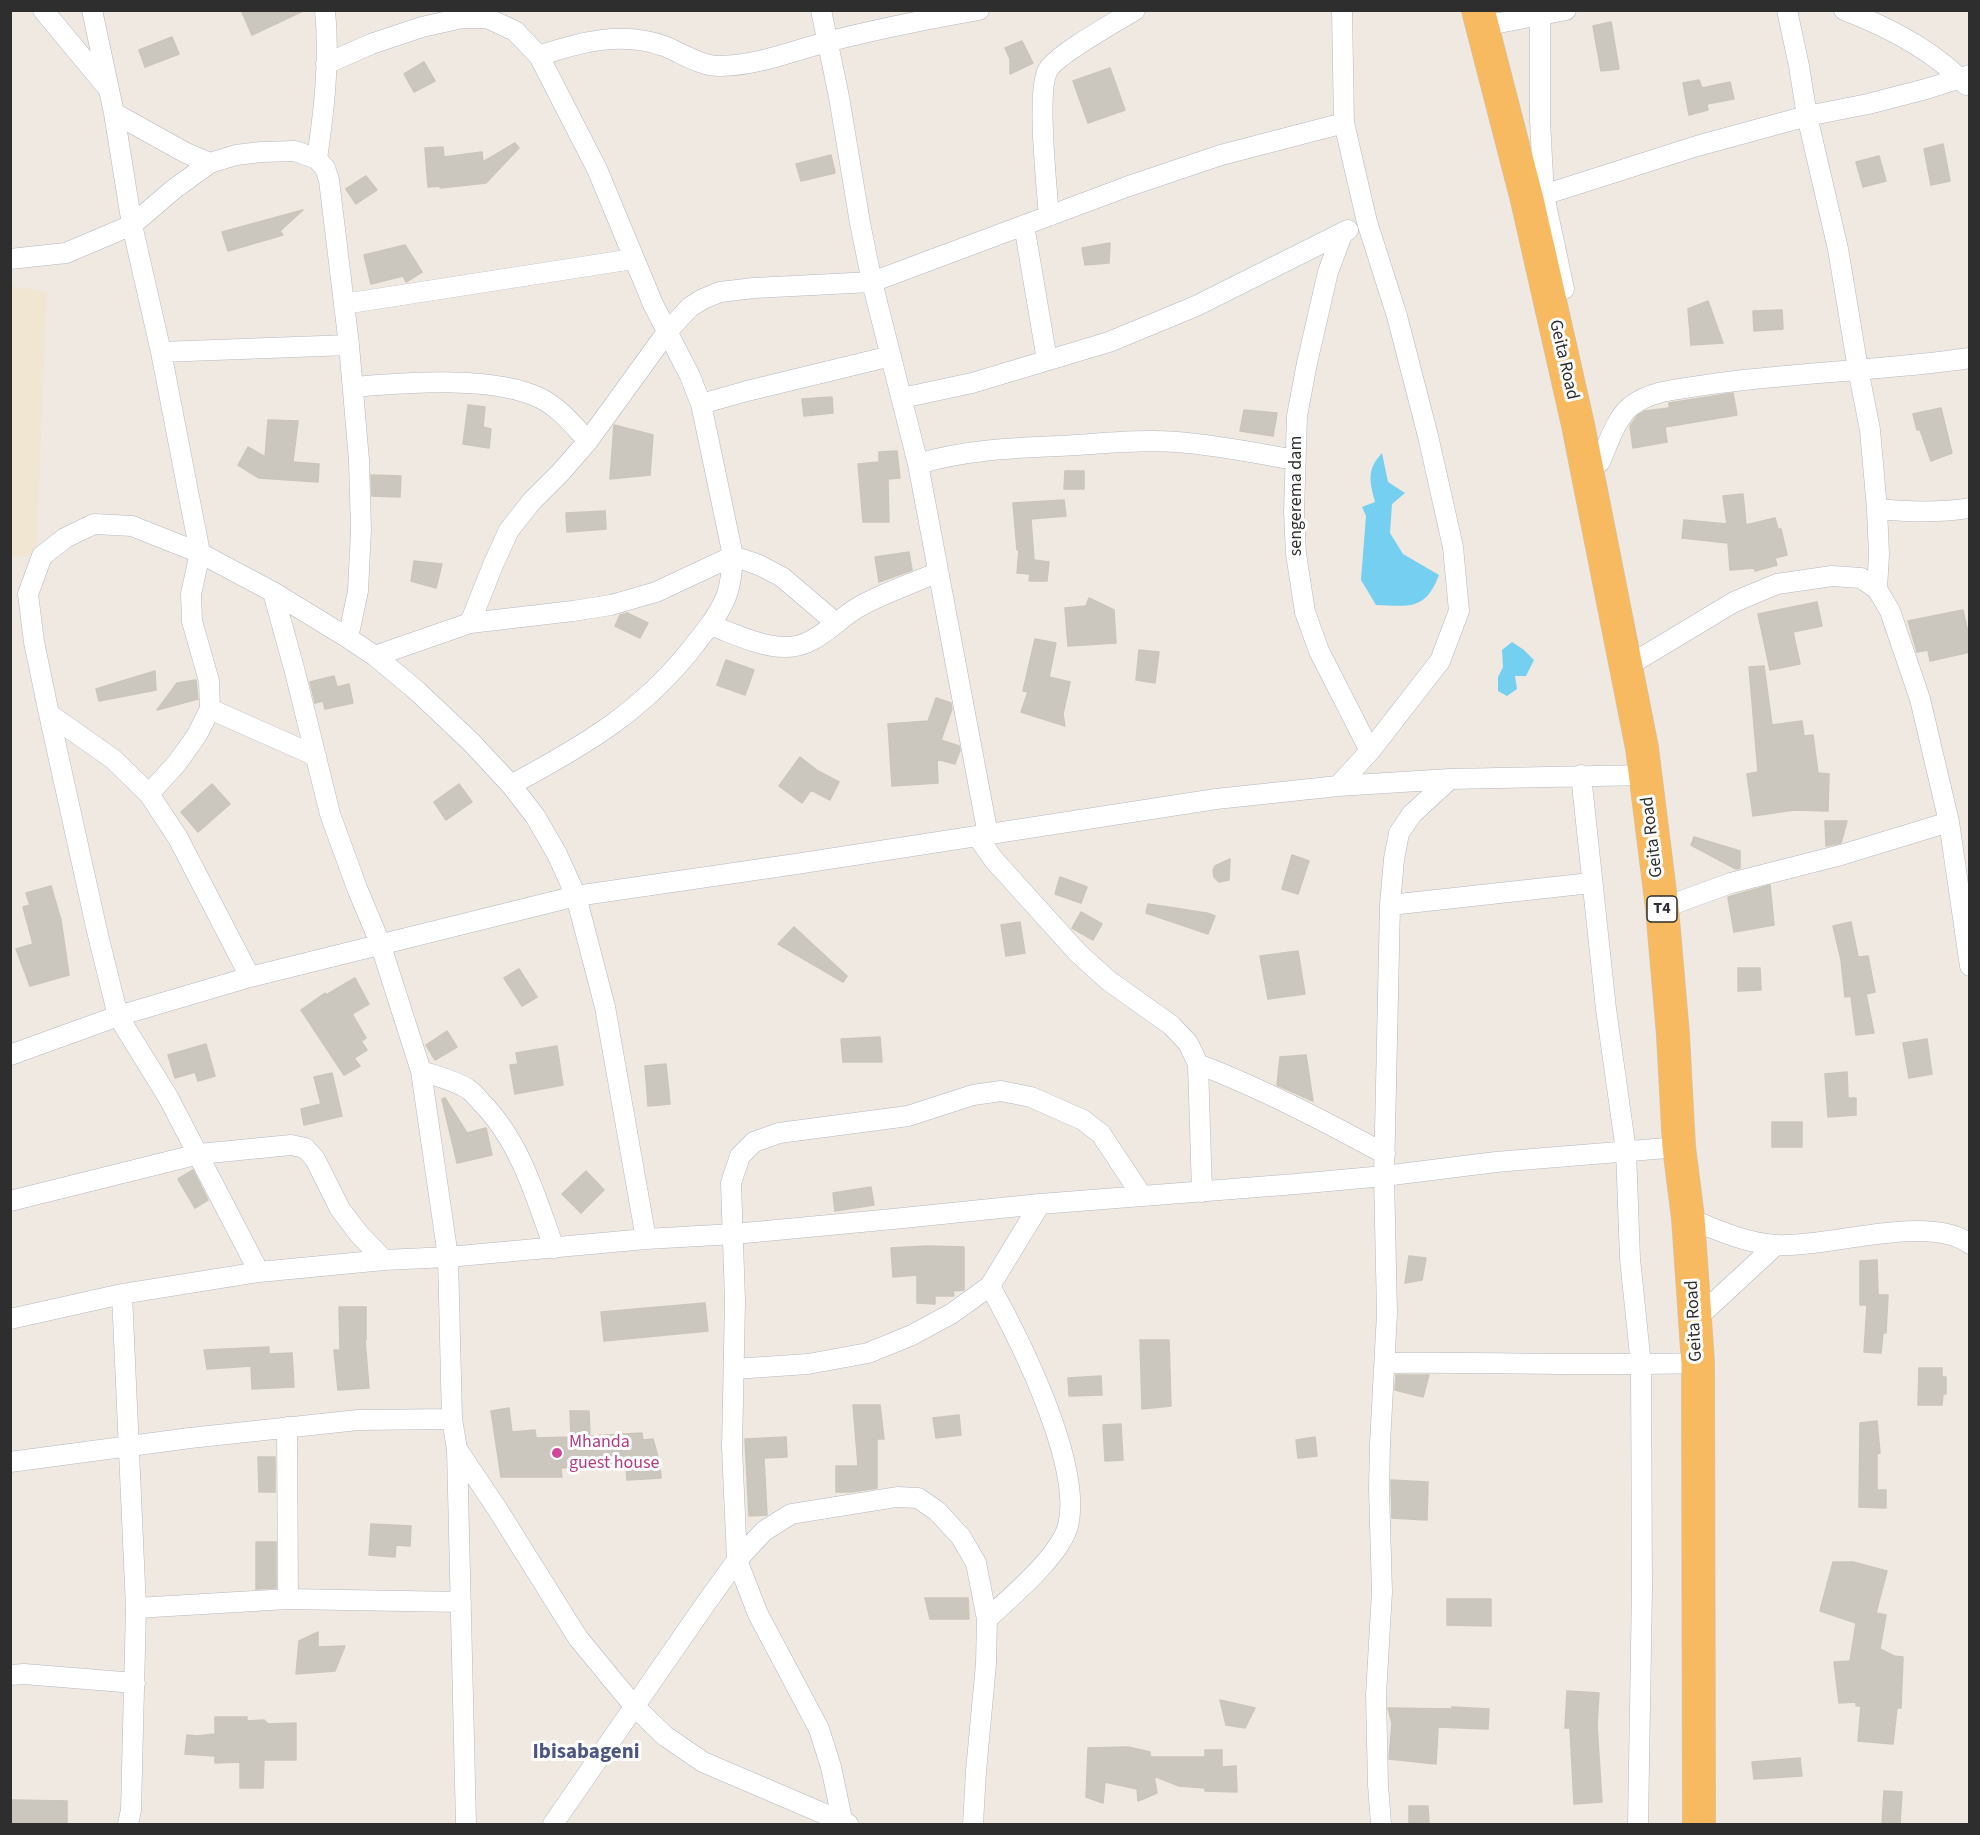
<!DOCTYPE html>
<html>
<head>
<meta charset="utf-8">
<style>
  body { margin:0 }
  #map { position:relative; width:1980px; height:1835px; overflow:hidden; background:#efe9e1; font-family:"Source Sans 3",sans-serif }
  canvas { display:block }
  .frame { position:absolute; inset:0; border:12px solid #2e2e2e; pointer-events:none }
</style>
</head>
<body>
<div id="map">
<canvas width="1980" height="1835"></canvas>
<div class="frame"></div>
</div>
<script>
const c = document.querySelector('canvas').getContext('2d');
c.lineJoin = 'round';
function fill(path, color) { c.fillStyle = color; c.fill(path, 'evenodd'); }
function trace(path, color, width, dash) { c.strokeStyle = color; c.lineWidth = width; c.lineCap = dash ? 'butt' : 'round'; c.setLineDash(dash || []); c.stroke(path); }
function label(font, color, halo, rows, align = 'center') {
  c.font = font + ' "Source Sans 3",sans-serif'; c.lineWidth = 6; c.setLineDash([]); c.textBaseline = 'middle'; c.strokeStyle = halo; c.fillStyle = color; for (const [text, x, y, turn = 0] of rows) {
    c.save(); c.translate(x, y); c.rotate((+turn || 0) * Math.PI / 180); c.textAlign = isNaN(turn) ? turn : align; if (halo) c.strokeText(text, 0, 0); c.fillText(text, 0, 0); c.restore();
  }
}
fill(new Path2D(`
  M 11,286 L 47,292 L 36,555 L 11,557 Z`), '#f0e6d1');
fill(new Path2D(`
  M 1382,453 L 1388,482 L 1405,493 L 1392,504 L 1390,533 L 1403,554 L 1439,575 C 1425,611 1410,606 1376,605 L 1361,580 L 1366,516 L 1362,507 L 1375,502 C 1370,482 1366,470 1382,453 Z
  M 1512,642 L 1524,650 L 1534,660 L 1526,676 L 1515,676 L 1517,689 L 1507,696 L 1498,691 L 1498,677 L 1503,667 L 1502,650 Z`), '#75cff0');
const building = new Path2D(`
  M 241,10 L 305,10 L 252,35 Z
  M 1611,22 L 1619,69 L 1601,71 L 1593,26 Z
  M 172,37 L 179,54 L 145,67 L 139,50 Z
  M 1022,41 L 1033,63 L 1010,74 L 1010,59 L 1005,48 Z
  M 424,62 L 435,81 L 414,92 L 404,74 Z
  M 1110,68 L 1125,110 L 1088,123 L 1073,81 Z
  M 1699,80 L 1702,88 L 1730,82 L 1734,99 L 1707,104 L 1708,110 L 1689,115 L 1683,83 Z
  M 515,143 L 519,148 L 486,183 L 440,188 L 444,186 L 428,187 L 425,148 L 443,147 L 444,157 L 482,152 L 483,162 Z
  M 1943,144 L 1950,181 L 1931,185 L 1924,149 Z
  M 831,155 L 835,173 L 801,181 L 796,164 Z
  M 1879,156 L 1886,181 L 1863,187 L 1856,162 Z
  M 366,176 L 377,190 L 356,204 L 346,189 Z
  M 303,210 L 280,231 L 283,235 L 228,251 L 222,232 Z
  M 1110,243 L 1109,263 L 1085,265 L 1082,248 Z
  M 405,245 L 422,272 L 406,282 L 403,276 L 371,284 L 364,255 Z
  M 1708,301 L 1723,343 L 1691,345 L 1688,309 Z
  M 1782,310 L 1783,329 L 1754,331 L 1753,311 Z
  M 1733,393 L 1737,415 L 1665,427 L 1667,442 L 1633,448 L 1630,426 L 1638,415 L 1645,411 L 1669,408 L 1669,403 Z
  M 832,397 L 833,413 L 804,416 L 802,399 Z
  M 468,405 L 485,407 L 483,427 L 491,429 L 489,448 L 463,444 Z
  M 1941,408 L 1952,453 L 1931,461 L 1920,430 L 1917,430 L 1913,414 Z
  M 1244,410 L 1277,413 L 1273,436 L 1240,431 Z
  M 268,420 L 298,421 L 293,462 L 319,464 L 318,482 L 259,478 L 238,465 L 248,447 L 265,457 Z
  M 614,425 L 653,435 L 650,475 L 610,479 Z
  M 897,451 L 900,478 L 888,479 L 889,522 L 863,522 L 858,464 L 879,462 L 879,452 Z
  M 1065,471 L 1084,471 L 1084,489 L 1064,489 Z
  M 371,475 L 401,476 L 400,497 L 372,496 Z
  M 1743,494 L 1746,525 L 1775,518 L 1778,529 L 1781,529 L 1787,555 L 1775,558 L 1777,565 L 1755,571 L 1754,568 L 1730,570 L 1728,543 L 1682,538 L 1684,520 L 1727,524 L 1723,496 Z
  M 1064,500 L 1066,516 L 1031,519 L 1034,560 L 1049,562 L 1047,581 L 1029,581 L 1030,574 L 1017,573 L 1019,550 L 1017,550 L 1013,503 Z
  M 605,511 L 606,529 L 567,532 L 566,513 Z
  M 909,552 L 912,570 L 879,582 L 875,557 Z
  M 414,561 L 442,564 L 436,588 L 411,581 Z
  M 1089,598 L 1114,610 L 1116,643 L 1068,646 L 1065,608 L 1086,606 Z
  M 1817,602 L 1822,626 L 1793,632 L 1800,664 L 1770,670 L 1758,614 Z
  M 1963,610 L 1970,642 L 1970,652 L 1930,661 L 1928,650 L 1917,652 L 1908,621 Z
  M 627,613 L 648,623 L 640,638 L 615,626 L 620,615 Z
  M 1035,639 L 1056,643 L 1049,677 L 1070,682 L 1063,714 L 1065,726 L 1021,712 L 1028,692 L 1023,691 Z
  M 1139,650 L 1159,652 L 1155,683 L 1136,680 Z
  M 726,660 L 754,670 L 745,695 L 717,685 Z
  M 1764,666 L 1772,725 L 1802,721 L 1804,736 L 1813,735 L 1818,773 L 1829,774 L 1828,811 L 1794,810 L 1753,816 L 1747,774 L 1758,772 L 1749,667 Z
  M 155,671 L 156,690 L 99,701 L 96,689 Z
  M 334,676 L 337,687 L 349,684 L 353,703 L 325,709 L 323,701 L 315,703 L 310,682 Z
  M 196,680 L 198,699 L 157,710 L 177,683 Z
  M 936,698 L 951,703 L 952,709 L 941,740 L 959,746 L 960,750 L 955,764 L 937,759 L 938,783 L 892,786 L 888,724 L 928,721 Z
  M 800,757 L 818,771 L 839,782 L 830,800 L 811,790 L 802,803 L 779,786 Z
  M 212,784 L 230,804 L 198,832 L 181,812 Z
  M 459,784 L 472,802 L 446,820 L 434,802 Z
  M 1825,821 L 1847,821 L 1841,843 L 1826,846 Z
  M 1694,837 L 1740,851 L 1740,868 L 1736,869 L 1691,845 Z
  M 1292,855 L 1309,861 L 1298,894 L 1282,889 Z
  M 1230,859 L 1229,880 L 1219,882 L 1214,877 L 1213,870 L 1215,866 Z
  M 1060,877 L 1087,887 L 1081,903 L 1055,894 Z
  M 1770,885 L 1774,925 L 1734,932 L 1728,897 Z
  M 51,886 L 61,920 L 69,975 L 30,986 L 16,949 L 33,944 L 23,907 L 30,905 L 26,893 Z
  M 1148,904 L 1207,913 L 1215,916 L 1208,934 L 1146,913 Z
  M 1081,912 L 1102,924 L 1093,940 L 1072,928 Z
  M 1020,922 L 1025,953 L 1006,956 L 1001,925 Z
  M 1851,922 L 1858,957 L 1868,956 L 1875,992 L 1866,994 L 1874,1033 L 1856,1035 L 1851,996 L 1845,997 L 1841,960 L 1833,926 Z
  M 794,927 L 847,976 L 843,982 L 778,944 Z
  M 1298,951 L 1305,994 L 1268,999 L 1260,956 Z
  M 1738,968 L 1760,968 L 1761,990 L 1738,991 Z
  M 519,969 L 537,997 L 522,1006 L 504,978 Z
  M 355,978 L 369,1004 L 352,1014 L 366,1038 L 361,1041 L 367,1050 L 354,1058 L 360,1066 L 344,1075 L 301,1010 L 325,993 L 326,995 Z
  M 447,1031 L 457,1047 L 435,1060 L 426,1045 Z
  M 880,1037 L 882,1062 L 843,1062 L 841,1039 Z
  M 1927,1039 L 1932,1074 L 1909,1078 L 1903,1043 Z
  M 206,1044 L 215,1076 L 198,1081 L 195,1072 L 175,1078 L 168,1055 Z
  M 557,1046 L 563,1085 L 515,1094 L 510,1065 L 518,1064 L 516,1053 Z
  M 1306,1055 L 1313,1101 L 1277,1085 L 1280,1057 Z
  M 666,1064 L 670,1104 L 648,1106 L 645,1066 Z
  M 1847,1072 L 1848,1098 L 1856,1098 L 1856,1115 L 1828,1117 L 1825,1074 Z
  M 332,1073 L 342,1116 L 304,1125 L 301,1109 L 321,1104 L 314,1077 Z
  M 445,1098 L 467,1133 L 486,1128 L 492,1155 L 457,1163 L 442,1099 Z
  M 1772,1122 L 1802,1122 L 1802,1147 L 1772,1147 Z
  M 193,1170 L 208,1200 L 195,1208 L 178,1179 Z
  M 586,1171 L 604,1190 L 581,1213 L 562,1194 Z
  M 871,1187 L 874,1205 L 835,1211 L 833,1193 Z
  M 928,1246 L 964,1247 L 964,1290 L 953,1291 L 954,1296 L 935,1296 L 935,1304 L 917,1303 L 917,1275 L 893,1277 L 891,1248 Z
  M 1409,1256 L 1426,1258 L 1422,1280 L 1405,1283 Z
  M 1877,1260 L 1878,1295 L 1888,1295 L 1886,1333 L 1883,1333 L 1881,1353 L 1864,1352 L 1867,1305 L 1860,1305 L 1860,1261 Z
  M 705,1303 L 708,1331 L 604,1341 L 601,1312 Z
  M 339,1307 L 366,1307 L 366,1340 L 365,1340 L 369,1388 L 338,1390 L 334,1350 L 340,1350 Z
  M 1140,1340 L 1169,1340 L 1171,1406 L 1142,1409 Z
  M 269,1347 L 269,1354 L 292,1353 L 294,1387 L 252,1389 L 251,1366 L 207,1369 L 204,1350 Z
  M 1919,1368 L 1942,1368 L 1942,1377 L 1946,1377 L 1946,1394 L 1943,1394 L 1942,1405 L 1918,1405 Z
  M 1396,1375 L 1429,1375 L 1423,1397 L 1395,1390 Z
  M 1101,1376 L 1102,1395 L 1069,1396 L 1068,1378 Z
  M 853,1405 L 880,1405 L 884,1439 L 877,1439 L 877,1488 L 851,1492 L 836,1492 L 836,1466 L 858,1466 Z
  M 509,1408 L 512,1432 L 535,1430 L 536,1438 L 571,1437 L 570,1411 L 589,1411 L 590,1436 L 642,1433 L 643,1440 L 653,1439 L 660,1464 L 661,1478 L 627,1480 L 626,1465 L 561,1468 L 562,1477 L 501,1477 L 491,1411 Z
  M 959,1415 L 961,1435 L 936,1438 L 933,1418 Z
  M 1877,1421 L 1880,1453 L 1877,1454 L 1877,1490 L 1886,1490 L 1886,1508 L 1859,1507 L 1860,1423 Z
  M 1121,1424 L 1123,1460 L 1105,1461 L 1103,1425 Z
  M 786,1437 L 787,1457 L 764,1458 L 767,1515 L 749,1516 L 745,1439 Z
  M 1315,1437 L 1317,1456 L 1298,1458 L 1296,1440 Z
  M 258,1457 L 275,1457 L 275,1492 L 259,1492 Z
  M 1391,1480 L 1428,1482 L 1427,1520 L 1392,1518 Z
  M 371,1524 L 411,1526 L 410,1546 L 396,1545 L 395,1557 L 369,1555 Z
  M 256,1542 L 276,1542 L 276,1588 L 256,1589 Z
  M 1833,1562 L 1853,1562 L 1887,1571 L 1876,1613 L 1886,1615 L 1880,1649 L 1894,1656 L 1903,1657 L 1901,1708 L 1897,1708 L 1893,1744 L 1858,1741 L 1861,1706 L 1856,1706 L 1856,1702 L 1839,1703 L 1834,1662 L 1850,1661 L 1856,1623 L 1820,1611 Z
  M 925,1598 L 968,1598 L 969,1619 L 930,1619 Z
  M 1447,1599 L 1491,1599 L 1491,1626 L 1447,1625 Z
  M 318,1632 L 318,1647 L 345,1646 L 335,1671 L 296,1674 L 299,1641 Z
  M 1567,1691 L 1599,1693 L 1597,1725 L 1602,1802 L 1574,1804 L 1570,1728 L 1565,1728 Z
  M 1220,1700 L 1255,1708 L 1245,1728 L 1226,1725 Z
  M 1452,1707 L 1489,1709 L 1488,1729 L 1438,1727 L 1436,1764 L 1389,1759 L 1392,1723 L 1388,1708 L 1452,1709 Z
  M 215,1717 L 247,1717 L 247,1721 L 264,1720 L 268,1724 L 296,1723 L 296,1760 L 264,1760 L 263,1788 L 240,1788 L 240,1762 L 215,1763 L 215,1756 L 185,1754 L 187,1735 L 197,1736 L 215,1734 Z
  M 1128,1747 L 1150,1752 L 1150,1757 L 1205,1757 L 1205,1750 L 1222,1750 L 1222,1767 L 1236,1766 L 1237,1792 L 1205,1791 L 1205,1788 L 1179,1786 L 1154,1776 L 1157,1793 L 1138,1801 L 1137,1789 L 1105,1782 L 1103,1803 L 1086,1797 L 1088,1748 Z
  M 1800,1758 L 1802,1776 L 1754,1779 L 1752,1762 Z
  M 1884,1791 L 1902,1792 L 1900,1824 L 1882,1824 Z
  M 11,1800 L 67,1801 L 67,1824 L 11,1824 Z
  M 1409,1806 L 1428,1806 L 1429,1824 L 1409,1824 Z`);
fill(building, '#cbc7bf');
trace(building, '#cbc5ba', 1.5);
const minor = new Path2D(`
  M 43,10 L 107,87
  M 92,10 L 114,113 L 132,225 L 161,352 L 200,553 L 191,594 L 192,621 L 209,681 L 210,709 L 197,735 L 177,763 L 149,794
  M 821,10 L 839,97 L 860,223 L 872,282 L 918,464 L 988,835
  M 1787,10 L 1799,66 L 1807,116 L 1838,249 L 1858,369 L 1870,430 L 1877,509 L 1879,554 L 1877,589
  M 1844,10 C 1888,27 1934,50 1966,85
  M 1540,15 L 1540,121 L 1544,195 L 1564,289
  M 1483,26 L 1566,10
  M 539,56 C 579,42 622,31 664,46 C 682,53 700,66 720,66 C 756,66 792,51 827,42 C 877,29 928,19 979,10
  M 326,64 L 371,44 L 422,27 L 462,18 L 487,18 L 515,31 L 539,56 L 597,169 L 653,304 L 690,376 L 701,404 L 733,556 C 732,570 731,584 726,597 C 719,614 707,629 696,643 C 644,711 585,745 511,785
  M 114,113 L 186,153 L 210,163
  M 317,159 C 324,110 330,60 325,10
  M 1534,198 L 1697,146 L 1807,116 L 1868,104 L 1926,89 L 1970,75
  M 1049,216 C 1047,189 1036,90 1048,70 C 1057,54 1116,22 1135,10
  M 1024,225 L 1047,360
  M 1343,232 L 1328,272 L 1307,363 L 1297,416 L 1294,512 L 1296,554 L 1305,612 L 1319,651 L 1370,751
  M 10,259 L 66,253 L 132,225 L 174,189 L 210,163 L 236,155 L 261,152 L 295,151 L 317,159 L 325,168 L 329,180 L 349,345 L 359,460 L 361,530 L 358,591 L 348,638
  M 344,304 L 633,259
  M 161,352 L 349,345
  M 353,387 C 406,383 492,375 540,398 C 560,408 574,426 588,441
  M 902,398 L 972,383 L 1109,342 L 1196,306 L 1348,230
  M 701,404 L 747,391 L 891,356
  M 1600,462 C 1608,444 1616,418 1631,406 C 1652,390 1681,389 1705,385 C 1793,372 1882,371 1970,358
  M 918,464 C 964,450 1011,448 1058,446 C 1098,444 1138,439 1177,442 C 1217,445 1256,453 1295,460
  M 1877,509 C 1908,512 1939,513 1970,508
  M 273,592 L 295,672 L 330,814 L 357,888 L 380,943 L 421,1071 L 448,1257 L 452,1419 L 457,1449 L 466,1824
  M 470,623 L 493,565 L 509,530 L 532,501 L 561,472 L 588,441 L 667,332 L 690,307 L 703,299 L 720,292 L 754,288 L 872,282 L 1129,186 L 1221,155 L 1344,123
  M 710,625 C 733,633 760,647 785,647 C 814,648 834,622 857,608 C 882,593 912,584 938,572
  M 375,656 L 470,623 L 573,611 L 611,605 L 656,592 L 733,556 L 759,565 L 782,577 L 836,623
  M 1626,667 L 1734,602 L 1777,584 L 1832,576 L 1861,578 L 1877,589 L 1890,611 L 1920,699 L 1949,822 L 1970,966
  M 210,709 L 316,756
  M 49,714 L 113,759 L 149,794 L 178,838 L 250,977
  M 1581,775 L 1606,1009 L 1626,1151 L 1630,1259 L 1641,1365 L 1642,1589 L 1638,1824
  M 1338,786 L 1370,751 L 1440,661 L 1459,611 L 1453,547 L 1428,436 L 1397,316 L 1367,222 L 1344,123 L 1342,10
  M 977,836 L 994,860 L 1078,953 L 1109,981 L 1171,1025 L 1188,1043 L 1198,1064 L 1202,1192
  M 1390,905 L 1591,883
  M 1662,908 L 1731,883 L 1841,855 L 1949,822
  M 10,1055 L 118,1016 L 250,977 L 576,896 L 796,864 L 1216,799 L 1338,786 L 1450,779 L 1646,775
  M 1198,1064 C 1263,1089 1324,1121 1385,1154
  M 421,1071 C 436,1076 454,1080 468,1089 C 473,1092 477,1097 481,1102 C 520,1141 536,1197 554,1248
  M 10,1201 L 199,1154 L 291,1145 L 305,1148 L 315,1159 L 340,1209 L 359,1234 L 384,1260
  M 1688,1218 C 1717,1230 1745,1243 1776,1245 C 1829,1248 1928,1213 1970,1244
  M 259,1272 L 168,1097 L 118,1016 L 97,931 L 49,714 L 34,642 L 28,594 L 42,556 L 65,538 L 94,524 L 132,526 L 200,553 L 273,592 L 348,638 L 375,656 L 416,690 L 471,742 L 511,785 L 535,816 L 557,854 L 576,896 L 605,1007 L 646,1239
  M 122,1294 L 136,1608 L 131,1810 L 128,1824
  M 10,1319 L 122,1294 L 259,1272 L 384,1260 L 448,1257 L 646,1239 L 734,1234 L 893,1219 L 1040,1204 L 1296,1184 L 1384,1176 L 1496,1162 L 1679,1147
  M 1696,1319 L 1776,1245
  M 1385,1363 C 1490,1362 1594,1366 1698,1363
  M 734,1369 L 808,1364 L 868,1353 L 912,1335 L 951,1314 L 990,1286 L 1040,1204
  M 287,1427 L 288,1599
  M 457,1449 L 496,1507 L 578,1638 L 634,1706 L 665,1736 L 703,1762 L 848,1824
  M 10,1462 L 190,1438 L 358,1420 L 452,1419
  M 136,1608 L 288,1599 L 461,1602
  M 987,1619 C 1010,1598 1060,1556 1068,1526 C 1083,1465 1020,1340 990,1286
  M 10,1675 L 24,1674 L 135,1683
  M 553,1824 L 704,1606 L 737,1560 L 764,1531 L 791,1514 L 897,1497 L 918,1498 L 937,1511 L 961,1537 L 976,1563 L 987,1619 L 986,1664 L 976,1771 L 973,1824
  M 843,1824 L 831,1767 L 819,1729 L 758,1614 L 737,1560 L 732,1448 L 735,1301 L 731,1183 L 740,1156 L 754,1142 L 779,1133 L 908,1116 L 973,1095 L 1001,1091 L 1031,1097 L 1083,1120 L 1101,1134 L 1142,1196
  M 1381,1824 L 1378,1785 L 1376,1695 L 1382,1592 L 1379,1489 L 1380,1444 L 1387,1313 L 1384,1176 L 1390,905 L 1394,859 L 1399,833 L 1412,814 L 1450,779`);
const trunk = new Path2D(`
  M 1478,10 L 1527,200 L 1578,425 L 1642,748 L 1662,908 L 1673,1035 L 1679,1147 L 1688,1218 L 1698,1363 L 1699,1824`);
trace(minor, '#b4b7c1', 21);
trace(trunk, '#c9c9c9', 34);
trace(minor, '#fff', 20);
trace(trunk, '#f8ba60', 33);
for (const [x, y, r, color] of [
  [557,1453,6,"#d1479c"]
]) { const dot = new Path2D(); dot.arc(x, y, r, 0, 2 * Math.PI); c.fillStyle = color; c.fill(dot); trace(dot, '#fff', 2); }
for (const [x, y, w] of [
  [1662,909,30]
]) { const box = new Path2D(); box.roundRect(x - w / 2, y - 13, w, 26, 4.5); c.fillStyle = '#fff'; c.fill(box); trace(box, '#2e2e2e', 1.5); }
label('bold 16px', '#2e2e2e', null, [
  ["T4",1662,909]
]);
label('18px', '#2e2e2e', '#fff', [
  ["Geita Road",1563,360,77],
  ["sengerema dam",1297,496,-90],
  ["Geita Road",1653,837,-97],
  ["Geita Road",1695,1321,-93]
]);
label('18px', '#b23c85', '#fff', [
  ["Mhanda",569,1443],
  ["guest house",569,1464]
], 'left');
label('bold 21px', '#4d5680', '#fff', [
  ["Ibisabageni",586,1753]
]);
</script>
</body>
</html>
